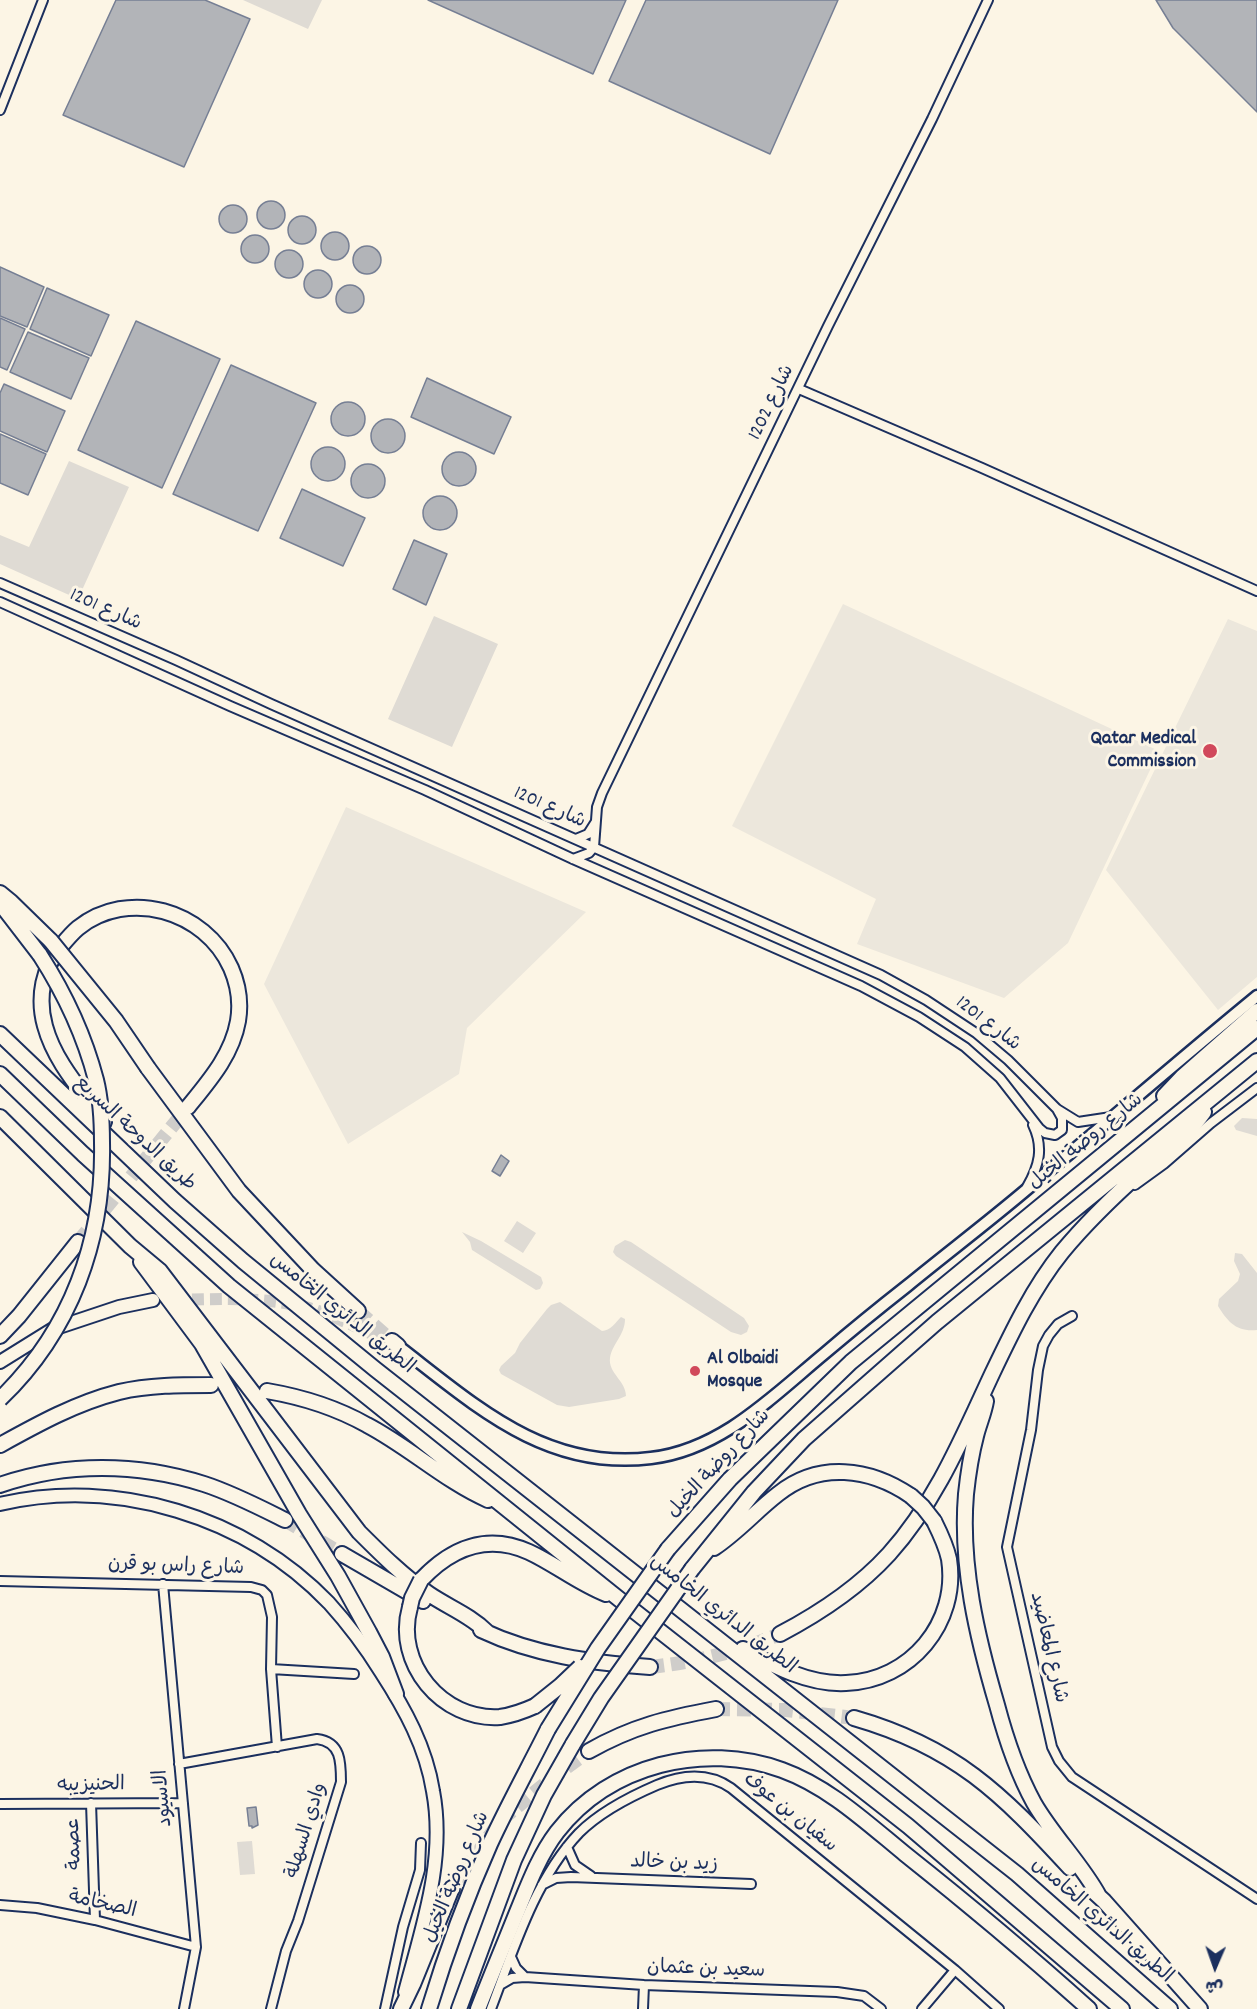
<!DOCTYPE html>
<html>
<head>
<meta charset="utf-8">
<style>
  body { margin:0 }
  #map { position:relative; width:1257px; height:2009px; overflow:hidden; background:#fcf5e5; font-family:Dekko,"Playpen Sans Arabic",sans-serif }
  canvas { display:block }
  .north { position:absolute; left:1185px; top:1937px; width:60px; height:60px; -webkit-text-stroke:4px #fcf5e5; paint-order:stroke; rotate:182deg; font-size:16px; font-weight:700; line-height:24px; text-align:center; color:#1b2f5e }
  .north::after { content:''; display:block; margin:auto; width:21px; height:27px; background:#1b2f5e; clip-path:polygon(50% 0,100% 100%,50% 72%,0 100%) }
</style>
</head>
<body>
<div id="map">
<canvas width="1257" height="2009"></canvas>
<div class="north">ش</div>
</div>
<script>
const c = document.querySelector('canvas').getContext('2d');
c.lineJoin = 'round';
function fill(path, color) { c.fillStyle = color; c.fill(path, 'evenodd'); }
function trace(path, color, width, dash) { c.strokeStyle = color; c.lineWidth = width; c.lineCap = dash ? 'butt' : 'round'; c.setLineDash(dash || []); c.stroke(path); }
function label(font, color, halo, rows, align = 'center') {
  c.font = font + ' Dekko,"Playpen Sans Arabic",sans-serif'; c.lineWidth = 6; c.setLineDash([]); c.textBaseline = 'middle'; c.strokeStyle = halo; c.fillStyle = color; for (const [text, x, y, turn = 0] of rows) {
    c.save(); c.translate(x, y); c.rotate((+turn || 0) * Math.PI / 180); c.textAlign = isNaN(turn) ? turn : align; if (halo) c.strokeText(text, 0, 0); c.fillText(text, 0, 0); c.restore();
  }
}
fill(new Path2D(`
  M 843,604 L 1159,751 L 1068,943 L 1004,998 L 857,944 L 876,899 L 732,826 Z
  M 1228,619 L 1257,631 L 1257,977 L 1218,1010 L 1106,870 Z
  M 346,807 L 586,912 L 467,1028 L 459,1074 L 348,1144 L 264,984 Z`), '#ece7dc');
fill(new Path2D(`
  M 243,0 L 322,0 L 308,29 Z
  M 69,461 L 129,487 L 78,599 L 0,564 L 0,535 L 29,547 Z
  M 434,616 L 498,644 L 452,747 L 388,719 Z
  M 1242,1118 L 1257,1119 L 1257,1136 L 1236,1130 L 1234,1126 Z
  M 517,1221 L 536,1233 L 523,1253 L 504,1241 Z
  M 462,1232 L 481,1241 L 541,1277 L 543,1283 L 540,1289 L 536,1290 L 472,1250 L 470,1242 Z
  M 625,1240 L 631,1242 L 744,1318 L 749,1326 L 747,1332 L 741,1335 L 731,1332 L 616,1256 L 613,1252 L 615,1246 Z
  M 1235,1253 L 1242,1254 L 1257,1273 L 1257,1330 C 1236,1332 1228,1322 1218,1306 L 1219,1299 L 1238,1281 L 1240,1274 L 1234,1261 Z
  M 560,1302 L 602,1331 C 610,1331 616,1322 621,1317 L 625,1319 C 625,1335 612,1344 610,1358 C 608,1373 626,1381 626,1396 L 619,1399 L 569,1407 L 557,1405 L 501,1374 L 499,1370 L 501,1366 L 515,1353 L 520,1343 L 547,1309 L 551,1305 Z
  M 252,1841 L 255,1874 L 240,1875 L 237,1842 Z`), '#dfdbd4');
const water = new Path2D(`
  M 116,0 L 205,0 L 250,19 L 184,167 L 63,115 Z
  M 428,0 L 626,0 L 593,74 Z
  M 646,0 L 838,0 L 770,154 L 609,81 Z
  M 1156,0 L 1257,0 L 1257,112 L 1173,28 Z
  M257 215a14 14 0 1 1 28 0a14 14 0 1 1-28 0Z
  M219 219a14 14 0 1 1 28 0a14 14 0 1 1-28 0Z
  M288 230a14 14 0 1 1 28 0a14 14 0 1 1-28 0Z
  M321 246a14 14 0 1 1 28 0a14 14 0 1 1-28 0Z
  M241 249a14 14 0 1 1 28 0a14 14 0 1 1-28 0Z
  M353 260a14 14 0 1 1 28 0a14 14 0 1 1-28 0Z
  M275 264a14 14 0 1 1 28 0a14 14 0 1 1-28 0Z
  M 0,267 L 44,287 L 27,327 L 0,316 Z
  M304 284a14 14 0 1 1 28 0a14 14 0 1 1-28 0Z
  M336 299a14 14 0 1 1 28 0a14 14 0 1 1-28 0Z
  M 47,288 L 109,315 L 91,356 L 30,329 Z
  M 0,318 L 25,329 L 7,370 L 0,367 Z
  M 136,321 L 220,359 L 162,488 L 78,450 Z
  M 28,332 L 89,358 L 71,399 L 10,372 Z
  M 231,365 L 316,403 L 258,531 L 173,494 Z
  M 427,378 L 511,417 L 494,454 L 411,417 Z
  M 4,384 L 65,411 L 47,452 L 0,431 L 0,393 Z
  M331 419a17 17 0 1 1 34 0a17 17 0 1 1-34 0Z
  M371 436a17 17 0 1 1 34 0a17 17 0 1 1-34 0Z
  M 0,434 L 46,454 L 28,495 L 0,483 Z
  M311 464a17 17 0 1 1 34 0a17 17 0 1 1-34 0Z
  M442 469a17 17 0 1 1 34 0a17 17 0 1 1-34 0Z
  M351 481a17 17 0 1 1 34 0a17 17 0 1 1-34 0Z
  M 302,489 L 365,518 L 343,566 L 280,538 Z
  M423 513a17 17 0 1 1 34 0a17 17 0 1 1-34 0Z
  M 414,540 L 447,554 L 426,605 L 393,589 Z
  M 501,1155 L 509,1161 L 500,1176 L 492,1171 Z
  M 256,1807 L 258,1825 L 252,1828 L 252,1826 L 249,1826 L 247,1808 Z`);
fill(water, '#b2b4b8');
trace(water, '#767f94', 1.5);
trace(new Path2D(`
  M 174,1300 C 218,1299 277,1296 318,1311 C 343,1320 367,1332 391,1343`), '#cfcdca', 12, [12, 6]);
trace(new Path2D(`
  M 78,1242 L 188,1107
  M 358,1311 L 392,1341
  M 285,1520 L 342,1554
  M 650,1667 C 696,1662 737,1652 780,1634
  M 716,1709 L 786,1710 L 854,1718
  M 452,1888 L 501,1820 L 552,1778 L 589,1751`), '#cfcdca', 14, [14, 7]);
const street = new Path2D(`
  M 0,110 L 43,0
  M 799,389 L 982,468 L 1257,591
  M 0,583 L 176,660 L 271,704 L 881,975 L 926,1000 L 976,1033 L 1008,1060 L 1057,1109 L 1078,1122 L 1111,1117
  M 0,602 L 230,706 L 425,790 L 573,859 L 861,986 L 919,1017 L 965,1047 L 1000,1078 L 1039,1128 L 1045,1133 L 1055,1135 L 1062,1130 L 1062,1118 L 1057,1109
  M 576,839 L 588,834 L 595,823
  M 573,859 L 589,853 L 594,847 L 597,807 L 602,793 L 828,326 L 932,119 L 988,0
  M 1135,1185 L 1164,1164 L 1211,1123 L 1257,1088
  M 1027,1187 C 1039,1166 1044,1148 1033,1125
  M 1072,1316 L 1058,1324 L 1049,1335 L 1043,1346 L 1038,1370 L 1031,1430 L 1007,1547 L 1052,1747 L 1059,1761 L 1072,1777 L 1257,1899
  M 0,1581 L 251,1587 L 262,1590 L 267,1595 L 272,1617 L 271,1669 L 277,1747
  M 163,1584 L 196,1947 L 184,2009
  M 271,1669 L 354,1674
  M 179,1764 L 317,1739 C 341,1742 341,1762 341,1782 L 298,1921 L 286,1951 L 271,2009
  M 91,1803 L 95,1920
  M 0,1804 L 183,1803
  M 567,1847 L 575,1865 L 591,1876
  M 542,1885 L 556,1878 L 571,1877 L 751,1884
  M 0,1905 L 37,1908 L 95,1920 L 196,1947
  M 511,1957 L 516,1968 L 525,1977
  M 500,1985 L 512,1978 L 525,1977 L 644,1985 L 837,1992 L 864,1996 L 881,2009
  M 385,2009 L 403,1927 L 420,1870 L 421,1843
  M 491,2009 C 513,1951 535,1879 579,1833 C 600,1812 629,1797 657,1785 C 681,1775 708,1772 731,1788 L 955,1970 L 999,2009
  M 643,2009 L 644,1985
  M 922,2009 L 955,1970`);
const secondary = new Path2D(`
  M 398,1346 C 475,1405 545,1471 651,1458 C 721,1450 773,1396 825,1353 C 852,1330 879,1308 907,1286 C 946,1254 987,1223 1026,1190 C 1103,1126 1179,1060 1257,996`);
const primary = new Path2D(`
  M 0,1362 L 53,1329 L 119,1307 L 153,1300
  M 0,1504 C 116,1477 246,1516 329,1603 C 348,1624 366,1648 381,1672 C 405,1709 426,1747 433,1791 C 446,1860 422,1927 405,1992`);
const highway = new Path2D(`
  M 0,893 L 11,902 L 51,941
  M 0,903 L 40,955
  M 0,1034 L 175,1201 L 243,1261 L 375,1369 L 1017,1874 L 1170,2009
  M 148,1068 L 239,1191 L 313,1270 L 358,1311
  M 0,1074 L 83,1154 L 229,1286 L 619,1599 L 908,1826 L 1122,2009
  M 1164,1096 L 1182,1077 L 1257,1011
  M 0,1117 L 130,1246 L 160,1271 L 359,1532 C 381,1554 403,1576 429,1594 C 448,1607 470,1615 487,1632
  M 104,1122 C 83,1092 55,1063 45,1026 C 37,997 43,967 62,945 C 67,939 72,933 78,928 C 128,888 205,910 231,968 C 238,984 241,1003 238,1021 C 232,1055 209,1081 188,1107
  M 141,1262 L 202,1344 L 299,1514 L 338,1576 L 369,1632 L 382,1657 L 396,1694
  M 0,1336 L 19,1316 L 78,1242
  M 392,1341 L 398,1346
  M 267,1391 C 302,1397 335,1407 367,1425 C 409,1447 445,1481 488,1500
  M 986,1401 C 984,1413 979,1424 976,1436 C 971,1455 968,1475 966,1494 C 960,1565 977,1637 997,1705 C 1006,1739 1017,1772 1034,1803 C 1053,1836 1081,1863 1099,1896
  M 0,1445 C 38,1424 76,1403 119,1392 C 149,1385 180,1385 211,1385
  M 0,1485 C 66,1462 138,1463 204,1484 C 232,1493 259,1507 285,1520
  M 714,1548 C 738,1532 756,1511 778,1494 C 819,1461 870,1468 911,1496
  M 668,1549 L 730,1479 L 851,1362 L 1257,1028
  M 342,1554 L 423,1601
  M 692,1569 L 754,1492 L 804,1439 L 937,1322 L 1257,1061
  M 421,1580 C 451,1548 487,1533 529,1552 C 555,1564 578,1583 606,1594
  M 410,1607 C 394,1663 442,1721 500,1717 C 513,1715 524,1711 535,1706
  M 481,1630 C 534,1655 592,1663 650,1667
  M 780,1634 C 820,1613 858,1588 889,1554 C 936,1502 963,1436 992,1374 C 1012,1332 1033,1288 1062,1252 C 1086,1223 1114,1196 1142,1171 C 1163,1152 1188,1135 1204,1112
  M 743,1649 C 774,1666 809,1685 846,1683 C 910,1681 959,1623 949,1559 C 946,1545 940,1533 934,1521
  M 854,1718 C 955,1747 1001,1793 1070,1868
  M 589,1751 C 633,1726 668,1718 716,1709
  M 1092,1890 L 1104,1901 L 1200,2009
  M 401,2009 L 413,1984 L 452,1888
  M 429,2009 C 446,1953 466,1898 490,1844 C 508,1805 529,1767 548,1729
  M 459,2009 L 514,1860 L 544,1795 L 573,1744
  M 478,2009 C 490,1978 503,1947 515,1917 C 527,1888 538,1857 557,1832 C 610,1764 704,1742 782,1770 C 829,1787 867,1823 905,1854 C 968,1904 1029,1955 1089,2009`);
trace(street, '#1b2f5e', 12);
trace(secondary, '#1b2f5e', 15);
trace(primary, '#1b2f5e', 16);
trace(highway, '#1b2f5e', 18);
trace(street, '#fcf5e5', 8);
trace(secondary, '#fcf5e5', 10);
trace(primary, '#fcf5e5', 12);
trace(highway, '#fcf5e5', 14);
const highwayBridge = new Path2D(`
  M 51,941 L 116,1021 L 148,1068
  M 0,1399 C 71,1331 104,1240 102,1143 C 102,1122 101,1100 96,1080 C 84,1034 65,994 40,955
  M 911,1496 L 923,1507 L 934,1521
  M 410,1607 L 412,1598 L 421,1580
  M 535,1706 L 560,1686 L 580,1667
  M 548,1729 L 598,1648 L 668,1549
  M 573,1744 L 601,1698 L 692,1569`);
trace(highwayBridge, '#1b2f5e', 18, []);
trace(highwayBridge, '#fcf5e5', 14);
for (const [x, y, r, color] of [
  [1210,751,8,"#d1495b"],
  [695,1371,6,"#d1495b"]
]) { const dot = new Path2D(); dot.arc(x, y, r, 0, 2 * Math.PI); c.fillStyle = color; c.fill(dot); trace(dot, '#fcf5e5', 2); }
label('20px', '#1b2f5e', '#fcf5e5', [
  ["شارع 1202",773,403,-64],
  ["شارع 1201",105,611,24],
  ["شارع 1201",549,809,24],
  ["شارع 1201",987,1025,38],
  ["طريق الدوحة السريع",134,1135,43],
  ["شارع روضة الخيل",1087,1143,-39],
  ["الطريق الدائري الخامس",341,1315,39],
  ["شارع روضة الخيل",720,1465,-47],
  ["شارع راس بو قرن",176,1568,2],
  ["الطريق الدائري الخامس",722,1616,38],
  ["شارع المعاضيد",1047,1648,77],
  ["الحنيزيبه",91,1787,-1],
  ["الاسيود",165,1798,-95],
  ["سفيان بن عوف",789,1814,39],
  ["وادي السهلة",308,1831,-73],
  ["عصمة",76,1844,-92],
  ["زيد بن خالد",674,1865,2],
  ["شارع روضة الخيل",458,1878,-67],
  ["الصخامة",102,1906,13],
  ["الطريق الدائري الخامس",1101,1922,41],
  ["سعيد بن عثمان",706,1971,2]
]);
label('bold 20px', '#1b2f5e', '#fcf5e5', [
  ["Qatar Medical",1196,740],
  ["Commission",1196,763],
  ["Al Olbaidi",707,1360,"left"],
  ["Mosque",707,1383,"left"]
], 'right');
</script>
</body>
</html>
